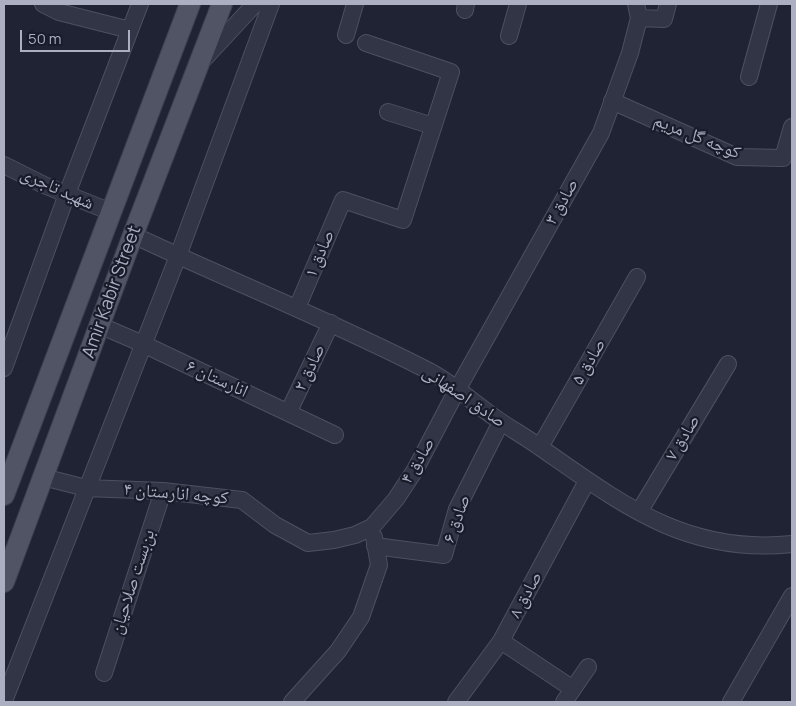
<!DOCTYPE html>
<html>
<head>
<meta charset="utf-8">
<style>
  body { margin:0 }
  #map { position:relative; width:796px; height:706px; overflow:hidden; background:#1f2334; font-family:Manrope,sans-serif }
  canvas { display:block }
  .frame { position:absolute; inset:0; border:5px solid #acafc2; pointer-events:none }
  .scale { position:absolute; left:20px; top:30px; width:110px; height:22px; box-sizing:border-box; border:2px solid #acafc2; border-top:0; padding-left:6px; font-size:15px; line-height:18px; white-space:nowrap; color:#acafc2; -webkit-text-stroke:4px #181b29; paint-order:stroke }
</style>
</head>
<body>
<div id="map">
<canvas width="796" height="706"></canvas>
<div class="frame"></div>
<div class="scale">50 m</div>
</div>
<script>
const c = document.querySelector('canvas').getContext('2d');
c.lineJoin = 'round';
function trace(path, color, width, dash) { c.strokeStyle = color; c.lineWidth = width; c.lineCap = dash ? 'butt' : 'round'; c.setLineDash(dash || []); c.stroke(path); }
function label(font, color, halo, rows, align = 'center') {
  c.font = font + ' Manrope,"Noto Naskh Arabic",sans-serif'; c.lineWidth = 4.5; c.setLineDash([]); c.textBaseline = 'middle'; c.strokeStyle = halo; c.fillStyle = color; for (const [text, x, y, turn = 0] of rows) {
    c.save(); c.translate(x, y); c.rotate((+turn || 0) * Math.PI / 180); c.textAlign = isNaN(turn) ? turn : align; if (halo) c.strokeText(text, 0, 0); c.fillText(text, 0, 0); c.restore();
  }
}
const minor = new Path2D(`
  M 43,4 L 59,12 L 130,30
  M 465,10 L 466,4
  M 639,18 L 664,19 L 668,4
  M 346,35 L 355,4
  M 509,36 L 518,4
  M 203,60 L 255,4
  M 749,77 L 769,4
  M 612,101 L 737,157 L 783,158 L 792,127
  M 388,112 L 433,126
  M 4,165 L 44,185 L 111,212
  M 133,235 C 231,281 332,321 429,371 C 452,383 473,402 494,417 C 509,428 526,437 541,448 C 623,505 687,555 792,544
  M 297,308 L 343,200 L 403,220 L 451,72 L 366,43
  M 99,325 L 143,344 L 335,435
  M 4,368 L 67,194 L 140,4
  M 288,413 L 331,323
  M 540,447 L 637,277
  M 43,477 L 86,488 L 163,491 L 242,500 L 275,525 L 308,543 L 334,540 L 355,535 L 372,527 L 396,499 L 415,470 L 457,390 L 601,133 L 630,53 L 639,18 L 636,4
  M 639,512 L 728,364
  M 375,546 L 444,555 L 457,509 L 501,422
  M 501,641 L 573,689
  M 104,673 L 163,491
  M 4,701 L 178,256 L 271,4
  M 292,702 L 338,651 L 361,617 L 379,565 L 374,537
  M 456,702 L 501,641 L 587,481
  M 564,702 L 588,667
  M 731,702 L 792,596`);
const major = new Path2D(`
  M 4,495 L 190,4
  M 4,582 L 133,235 L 222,4`);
trace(minor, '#4d5060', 18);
trace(major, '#3c3f4e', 22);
trace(minor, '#323545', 16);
trace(major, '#505465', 20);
label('18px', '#acafc2', '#181b29', [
  ["کوچه گل مریم",697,137,22],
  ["شهید تاجری",57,189,24],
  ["صادق ۳",562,202,-61],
  ["صادق ۱",320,254,-67],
  ["Amir Kabir Street",112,292,-70],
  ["صادق ۵",589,362,-60],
  ["صادق ۲",310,368,-65],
  ["انارستان ۶",217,379,25],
  ["صادق اصفهانی",464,397,34],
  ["صادق ۷",683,438,-59],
  ["صادق ۴",418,461,-60],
  ["کوچه انارستان ۴",176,494,5],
  ["صادق ۶",457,519,-70],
  ["بن‌بست صلاحیان",133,582,-72],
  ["صادق ۸",526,595,-62]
]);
</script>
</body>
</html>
